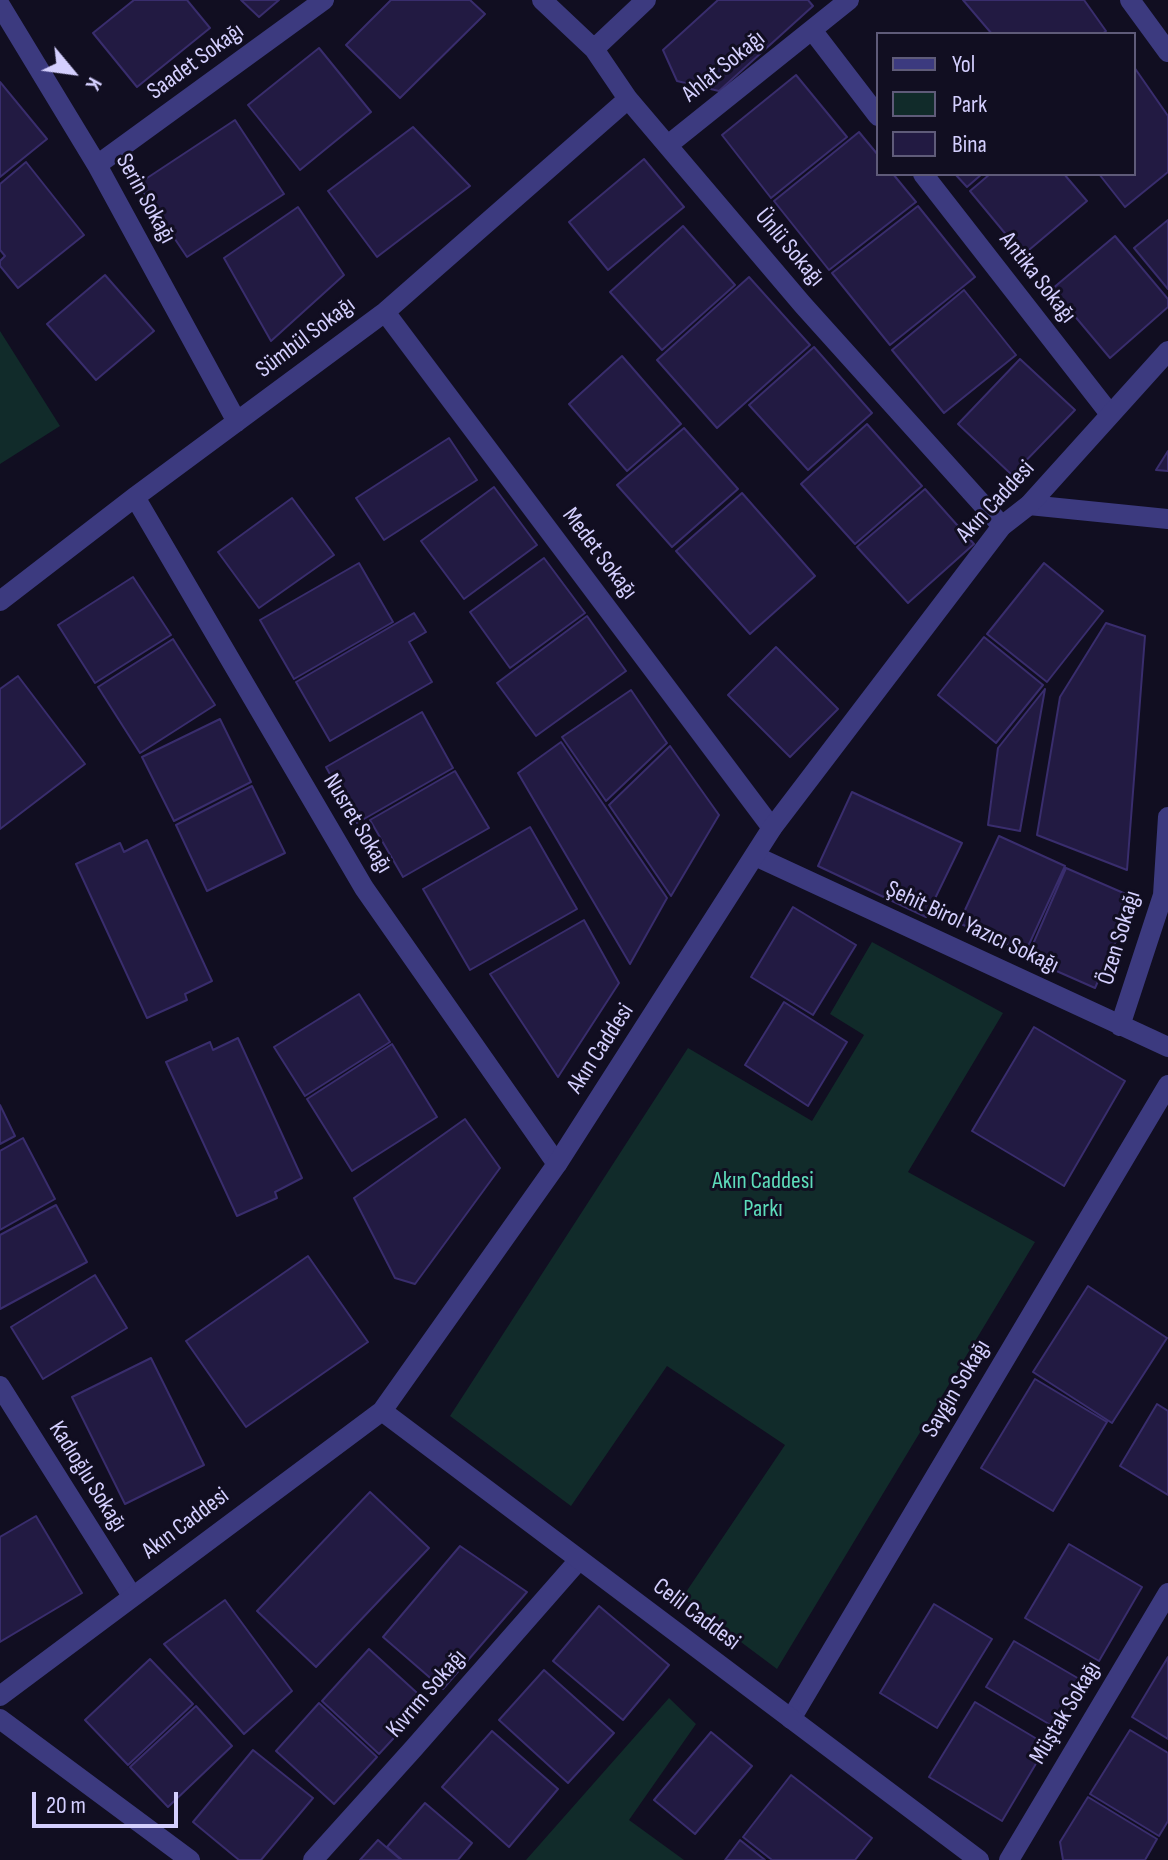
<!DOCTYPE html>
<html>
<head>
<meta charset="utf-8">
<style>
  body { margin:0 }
  #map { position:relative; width:1168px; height:1860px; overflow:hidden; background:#110e21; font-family:"Sofia Sans Condensed",sans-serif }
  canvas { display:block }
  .legend { position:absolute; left:876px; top:32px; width:260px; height:144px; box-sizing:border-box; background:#110e21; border:2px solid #5f5b79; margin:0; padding:10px 14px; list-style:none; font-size:24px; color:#d4cffe }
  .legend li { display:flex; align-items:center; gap:16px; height:40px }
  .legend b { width:40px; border:2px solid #5f5b79 }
  .north { position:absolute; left:32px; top:32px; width:80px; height:80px; -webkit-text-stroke:6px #110e21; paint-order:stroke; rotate:119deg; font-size:22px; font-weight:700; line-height:32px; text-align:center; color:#d4cffe }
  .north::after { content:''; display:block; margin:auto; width:28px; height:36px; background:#d4cffe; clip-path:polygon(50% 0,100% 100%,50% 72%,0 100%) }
  .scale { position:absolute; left:32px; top:1792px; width:146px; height:36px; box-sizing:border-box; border:4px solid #d4cffe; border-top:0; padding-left:10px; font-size:24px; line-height:28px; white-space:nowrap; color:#d4cffe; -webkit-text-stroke:6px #110e21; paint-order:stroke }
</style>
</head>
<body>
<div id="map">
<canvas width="1168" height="1860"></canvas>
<ul class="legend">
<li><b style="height:10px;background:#3c3a7f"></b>Yol</li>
<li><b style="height:22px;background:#112b2a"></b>Park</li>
<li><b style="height:22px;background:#221a42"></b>Bina</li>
</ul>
<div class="north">K</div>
<div class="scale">20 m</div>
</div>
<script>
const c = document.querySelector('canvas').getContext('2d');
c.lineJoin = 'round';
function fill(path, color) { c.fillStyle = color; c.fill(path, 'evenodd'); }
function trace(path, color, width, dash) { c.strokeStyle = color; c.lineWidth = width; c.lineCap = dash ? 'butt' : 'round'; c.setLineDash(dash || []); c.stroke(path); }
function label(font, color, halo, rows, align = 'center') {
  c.font = font + ' "Sofia Sans Condensed",sans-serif'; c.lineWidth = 6; c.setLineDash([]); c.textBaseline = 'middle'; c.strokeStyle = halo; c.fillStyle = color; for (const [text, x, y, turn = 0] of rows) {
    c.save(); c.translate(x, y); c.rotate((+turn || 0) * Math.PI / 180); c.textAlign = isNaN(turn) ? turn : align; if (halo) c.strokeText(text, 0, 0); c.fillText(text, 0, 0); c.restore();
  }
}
fill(new Path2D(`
  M 0,331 L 60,426 L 0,464 Z
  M 872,942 L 1003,1013 L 908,1172 L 1035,1242 L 777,1669 L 682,1598 L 785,1445 L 667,1366 L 571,1506 L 450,1416 L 688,1048 L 812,1121 L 864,1035 L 830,1014 Z
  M 669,1698 L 696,1724 L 629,1820 L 684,1860 L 526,1860 Z`), '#112b2a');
const building = new Path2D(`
  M 134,0 L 187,0 L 210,28 L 137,87 L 93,33 Z
  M 241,0 L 279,0 L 259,17 Z
  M 391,0 L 470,0 L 485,14 L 400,98 L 346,45 Z
  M 718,0 L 808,0 L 813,6 L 719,91 L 677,81 L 663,50 Z
  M 963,0 L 1084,0 L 1106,31 L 1102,34 L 992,34 Z
  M 319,48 L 371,112 L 300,170 L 248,105 Z
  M 1134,67 L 1168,116 L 1168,172 L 1125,207 L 1099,174 L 1134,174 Z
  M 796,75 L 847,137 L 771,198 L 722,135 Z
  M 0,82 L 47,139 L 0,177 Z
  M 235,120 L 284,194 L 187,257 L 138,184 Z
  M 413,127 L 470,186 L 377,257 L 328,191 Z
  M 859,132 L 878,155 L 878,174 L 893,174 L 916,202 L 829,270 L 774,201 Z
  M 644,159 L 684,207 L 608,270 L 569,222 Z
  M 26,162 L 84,235 L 18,288 L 0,266 L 0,261 L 5,256 L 0,250 L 0,184 Z
  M 955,174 L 982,174 L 967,187 Z
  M 990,174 L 1064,174 L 1087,201 L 1023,255 L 970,191 Z
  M 918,206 L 975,277 L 890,345 L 832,273 Z
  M 298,207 L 344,275 L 271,341 L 224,258 Z
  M 1168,220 L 1168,289 L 1134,248 Z
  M 683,226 L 735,285 L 662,350 L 610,292 Z
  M 1115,236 L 1168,299 L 1168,307 L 1110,358 L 1052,289 Z
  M 105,275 L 154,331 L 96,380 L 47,324 Z
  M 749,277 L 810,345 L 717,428 L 657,360 Z
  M 964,290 L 1016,355 L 944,413 L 892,350 Z
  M 814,347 L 872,413 L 808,470 L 749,405 Z
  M 622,356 L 681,424 L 627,471 L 569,404 Z
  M 1020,359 L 1075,410 L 1012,475 L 958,424 Z
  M 867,424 L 922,486 L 855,544 L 801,484 Z
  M 684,428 L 738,489 L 672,547 L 617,485 Z
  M 449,438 L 477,480 L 384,540 L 356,498 Z
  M 1168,451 L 1168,471 L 1156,470 Z
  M 494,487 L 537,545 L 464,599 L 421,541 Z
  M 925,489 L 974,544 L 908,603 L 857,547 Z
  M 742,493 L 815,576 L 750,634 L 676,551 Z
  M 292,498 L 334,555 L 259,608 L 218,552 Z
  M 544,558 L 585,613 L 510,668 L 470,612 Z
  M 359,563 L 393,622 L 294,679 L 260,620 Z
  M 1044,563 L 1103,611 L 1047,682 L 987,634 Z
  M 133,577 L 171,635 L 95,683 L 58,625 Z
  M 414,613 L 426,632 L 409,642 L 432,682 L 330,741 L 296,682 Z
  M 587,616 L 626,671 L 536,736 L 497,683 Z
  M 1106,623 L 1145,636 L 1127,870 L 1037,835 L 1060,697 Z
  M 984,637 L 1043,685 L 996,743 L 938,695 Z
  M 173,639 L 215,705 L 140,753 L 98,687 Z
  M 776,647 L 838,709 L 790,757 L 728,695 Z
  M 18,676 L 85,764 L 0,829 L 0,689 Z
  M 1045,689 L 1020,831 L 988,825 L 998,748 Z
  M 631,690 L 667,743 L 606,801 L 562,737 Z
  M 422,712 L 453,768 L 357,823 L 326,767 Z
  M 220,719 L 251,782 L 174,821 L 142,757 Z
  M 561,742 L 667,898 L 630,964 L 518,773 Z
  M 670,746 L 719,815 L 671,896 L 609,805 Z
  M 455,771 L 489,828 L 403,877 L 370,820 Z
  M 252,786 L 285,853 L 207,891 L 176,825 Z
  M 852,792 L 962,843 L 926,917 L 818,866 Z
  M 530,827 L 577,909 L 470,970 L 423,889 Z
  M 999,836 L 1065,866 L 1025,953 L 959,923 Z
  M 147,840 L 212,981 L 185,994 L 187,1000 L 147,1018 L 76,864 L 120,843 L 124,852 Z
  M 1066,868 L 1135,898 L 1095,988 L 1027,958 Z
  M 793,907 L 856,945 L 813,1015 L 751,977 Z
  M 584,920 L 619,983 L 558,1077 L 490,974 Z
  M 359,994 L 390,1042 L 305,1096 L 274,1047 Z
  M 784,1002 L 847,1042 L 808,1106 L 745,1065 Z
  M 1034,1027 L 1125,1081 L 1064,1186 L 972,1131 Z
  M 238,1038 L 302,1178 L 275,1192 L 277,1198 L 237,1216 L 166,1062 L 210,1042 L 213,1050 Z
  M 392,1044 L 437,1117 L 352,1171 L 307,1099 Z
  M 0,1105 L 15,1136 L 0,1144 Z
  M 465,1119 L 500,1168 L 415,1284 L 395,1278 L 354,1198 Z
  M 23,1138 L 55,1199 L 0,1230 L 0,1151 Z
  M 56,1205 L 87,1262 L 0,1309 L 0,1235 Z
  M 308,1256 L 368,1342 L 246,1427 L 186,1341 Z
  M 95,1275 L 127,1328 L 43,1379 L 11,1327 Z
  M 1088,1286 L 1167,1338 L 1112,1423 L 1033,1372 Z
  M 151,1358 L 204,1465 L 125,1504 L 72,1397 Z
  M 1035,1379 L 1107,1422 L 1053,1511 L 981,1468 Z
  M 1157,1404 L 1168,1411 L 1168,1495 L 1120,1466 Z
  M 370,1492 L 429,1548 L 316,1667 L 257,1611 Z
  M 36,1516 L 82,1593 L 0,1642 L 0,1537 Z
  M 1069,1544 L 1142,1587 L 1099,1661 L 1025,1618 Z
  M 460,1546 L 527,1592 L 443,1689 L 383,1637 Z
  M 225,1600 L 292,1691 L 244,1734 L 164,1644 Z
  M 934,1604 L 992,1639 L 937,1728 L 880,1693 Z
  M 599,1606 L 669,1665 L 623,1720 L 553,1661 Z
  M 1014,1641 L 1081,1680 L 1054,1727 L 986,1687 Z
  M 369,1649 L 427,1702 L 379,1754 L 322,1701 Z
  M 1168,1657 L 1168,1739 L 1132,1717 Z
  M 150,1659 L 193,1704 L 128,1765 L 85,1720 Z
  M 544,1670 L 614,1733 L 568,1783 L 499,1720 Z
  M 975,1702 L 1047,1745 L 1002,1821 L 929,1777 Z
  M 319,1703 L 377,1757 L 334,1804 L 276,1751 Z
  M 196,1706 L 232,1746 L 168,1807 L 130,1767 Z
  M 1130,1730 L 1168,1753 L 1168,1821 L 1159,1836 L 1090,1794 Z
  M 492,1731 L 558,1789 L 509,1847 L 442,1787 Z
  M 711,1732 L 752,1766 L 695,1834 L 654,1800 Z
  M 253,1750 L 313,1798 L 261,1860 L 239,1860 L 193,1822 Z
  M 791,1775 L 872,1838 L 855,1860 L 772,1860 L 743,1837 Z
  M 1088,1797 L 1157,1839 L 1145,1860 L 1063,1860 L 1060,1842 Z
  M 425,1803 L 472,1843 L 458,1860 L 402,1860 L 387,1847 Z
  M 378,1840 L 401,1860 L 360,1860 Z
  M 740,1840 L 765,1860 L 725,1860 Z`);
fill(building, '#221a42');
trace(building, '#392d6d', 2);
trace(new Path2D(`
  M 542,0 L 594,49 L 628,99 L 803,305 L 1002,526
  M 1130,0 L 1168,52
  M 0,5 L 97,165 L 237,422
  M 812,30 L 878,116
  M 594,49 L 646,0
  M 668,145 L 849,0
  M 97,165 L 324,0
  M 923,174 L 1110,414
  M 385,312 L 772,828
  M 135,497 L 364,888 L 557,1164
  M 1029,505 L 1168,519
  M 0,601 L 135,497 L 385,312 L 628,99
  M 755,856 L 1168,1047
  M 1120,1026 L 1163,895 L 1168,817
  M 0,1386 L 132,1596
  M 0,1719 L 190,1860
  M 791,1719 L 1168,1085
  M 313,1860 L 414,1748 L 579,1560
  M 1009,1860 L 1168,1593`), '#3c3a7f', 20);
trace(new Path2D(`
  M 382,1411 L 979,1860
  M 0,1696 L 382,1411 L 557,1164 L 772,828 L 1002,526 L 1029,505 L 1168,351`), '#3c3a7f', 20);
label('24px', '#d4cffe', '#110e21', [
  ["Saadet Sokağı",196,62,-36],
  ["Ahlat Sokağı",724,67,-39],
  ["Serin Sokağı",145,199,61],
  ["Ünlü Sokağı",789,248,50],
  ["Antika Sokağı",1037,278,52],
  ["Sümbül Sokağı",306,338,-37],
  ["Akın Caddesi",996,502,-47],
  ["Medet Sokağı",599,554,53],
  ["Nusret Sokağı",357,824,59],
  ["Şehit Birol Yazıcı Sokağı",972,928,25],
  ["Özen Sokağı",1120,938,-73],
  ["Akın Caddesi",601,1049,-57],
  ["Saygın Sokağı",957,1389,-59],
  ["Kadıoğlu Sokağı",87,1477,58],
  ["Akın Caddesi",186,1524,-37],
  ["Celil Caddesi",696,1615,37],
  ["Kıvrım Sokağı",427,1694,-49],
  ["Müştak Sokağı",1066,1713,-59]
]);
label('24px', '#5ddcbb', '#110e21', [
  ["Akın Caddesi",763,1182],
  ["Parkı",763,1210]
]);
</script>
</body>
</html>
